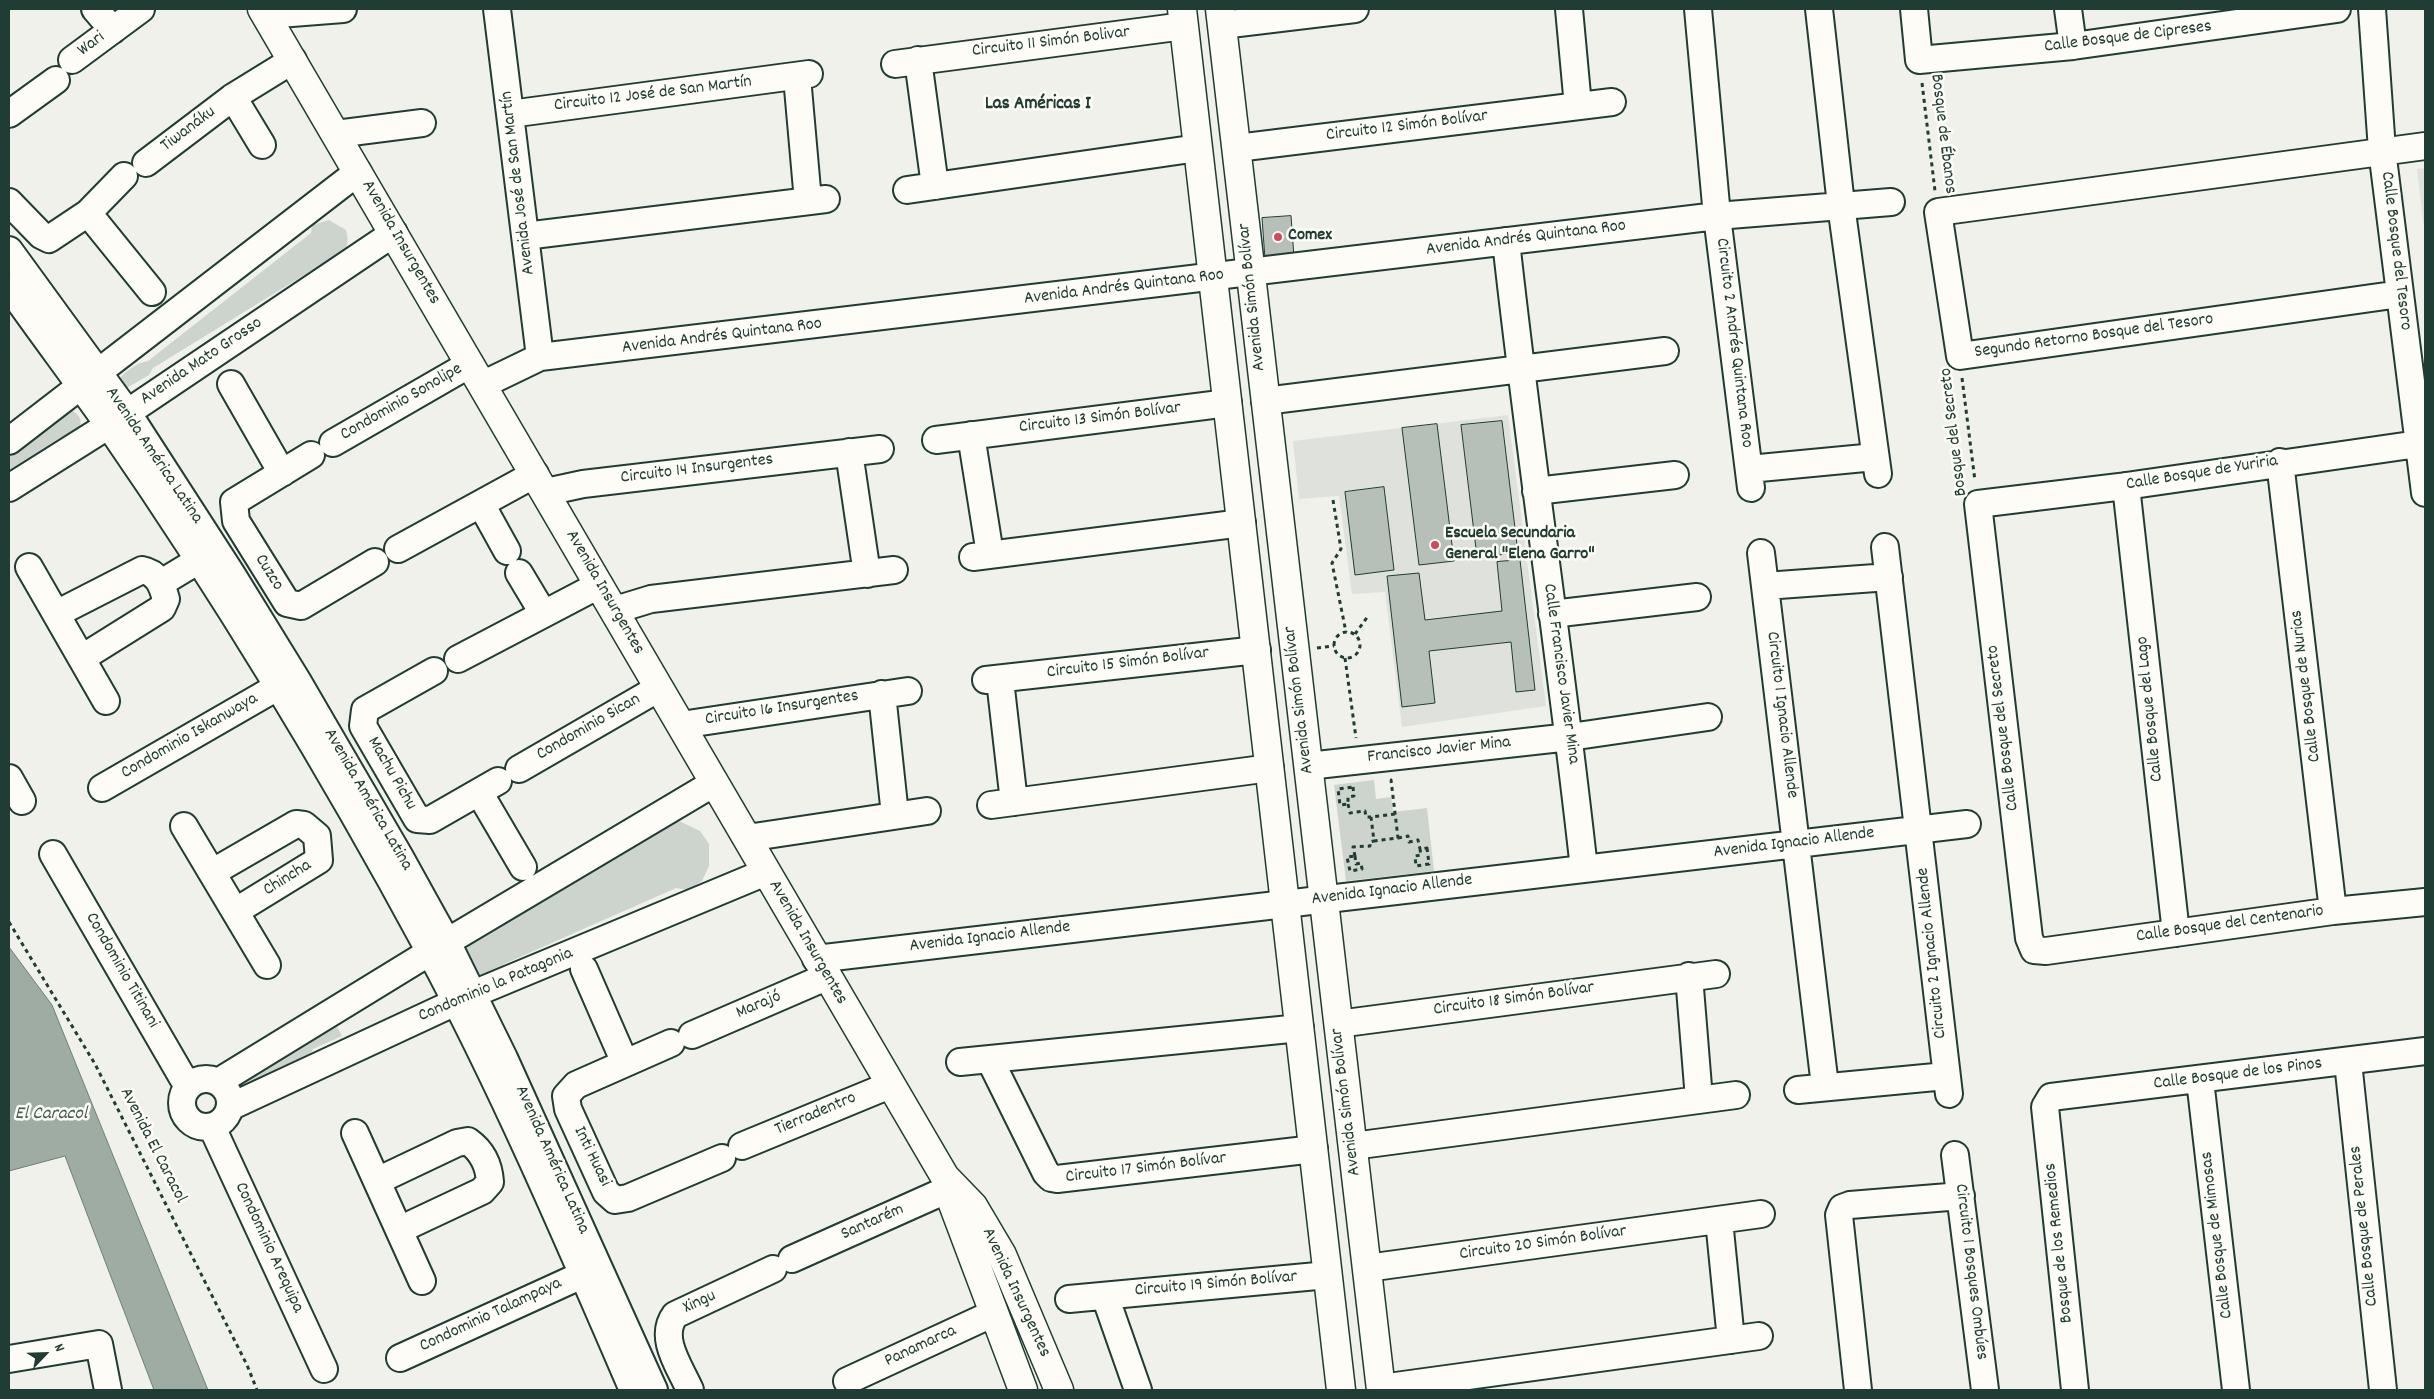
<!DOCTYPE html>
<html>
<head>
<meta charset="utf-8">
<style>
  body { margin:0 }
  #map { position:relative; width:2434px; height:1399px; overflow:hidden; background:#f0f1eb; font-family:Dekko,sans-serif }
  canvas { display:block }
  .frame { position:absolute; inset:0; border:10px solid #1f3d34; pointer-events:none }
  .north { position:absolute; left:20px; top:1329px; width:50px; height:50px; -webkit-text-stroke:4px #fdfcf7; paint-order:stroke; rotate:66deg; font-size:14px; font-weight:700; line-height:20px; text-align:center; color:#1f3d34 }
  .north::after { content:''; display:block; margin:auto; width:18px; height:22px; background:#1f3d34; clip-path:polygon(50% 0,100% 100%,50% 72%,0 100%) }
</style>
</head>
<body>
<div id="map">
<canvas width="2434" height="1399"></canvas>
<div class="frame"></div>
<div class="north">N</div>
</div>
<script>
const c = document.querySelector('canvas').getContext('2d');
c.lineJoin = 'round';
function fill(path, color) { c.fillStyle = color; c.fill(path, 'evenodd'); }
function trace(path, color, width, dash) { c.strokeStyle = color; c.lineWidth = width; c.lineCap = dash ? 'butt' : 'round'; c.setLineDash(dash || []); c.stroke(path); }
function label(font, color, halo, rows, align = 'center') {
  c.font = font + ' Dekko,sans-serif'; c.lineWidth = 5; c.setLineDash([]); c.textBaseline = 'middle'; c.strokeStyle = halo; c.fillStyle = color; for (const [text, x, y, turn = 0] of rows) {
    c.save(); c.translate(x, y); c.rotate((+turn || 0) * Math.PI / 180); c.textAlign = isNaN(turn) ? turn : align; if (halo) c.strokeText(text, 0, 0); c.fillText(text, 0, 0); c.restore();
  }
}
fill(new Path2D(`
  M 2425,168 L 2425,236 L 2417,169 Z
  M 1508,415 L 1546,706 L 1402,727 L 1385,592 L 1352,594 L 1339,496 L 1299,499 L 1293,441 Z`), '#dfe2dc');
fill(new Path2D(`
  M 329,220 L 346,230 C 350,244 346,251 338,262 L 327,261 L 153,368 L 149,375 L 123,390 L 118,380 C 126,371 136,363 148,361 L 311,233 L 312,225 Z
  M 64,407 C 84,414 86,425 70,439 L 61,437 L 9,470 L 9,454 L 50,422 Z
  M 1374,780 L 1376,799 L 1391,797 L 1393,812 L 1427,808 L 1434,871 L 1346,881 L 1334,785 Z
  M 679,821 L 700,831 L 709,844 L 709,866 L 702,881 L 688,890 L 676,888 L 504,964 L 498,976 C 493,976 484,977 479,975 C 458,967 465,945 476,933 L 486,935 L 650,838 L 656,825 Z
  M 337,1027 L 342,1036 L 313,1049 L 309,1058 L 247,1087 L 242,1085 L 240,1079 L 298,1041 L 309,1042 Z`), '#cdd3cd');
const water = new Path2D(`
  M 9,947 L 52,1005 L 208,1390 L 154,1390 L 65,1156 L 9,1171 Z`);
fill(water, '#9faca4');
trace(water, '#6c8077', 1);
const building = new Path2D(`
  M 1291,216 L 1294,257 L 1265,259 L 1262,218 Z
  M 1502,421 L 1518,553 L 1477,557 L 1461,425 Z
  M 1437,424 L 1454,561 L 1419,565 L 1402,428 Z
  M 1384,487 L 1394,570 L 1355,575 L 1345,492 Z
  M 1520,560 L 1535,690 L 1516,692 L 1511,642 L 1429,651 L 1435,703 L 1402,707 L 1387,576 L 1419,573 L 1425,620 L 1502,611 L 1497,562 Z`);
fill(building, '#b6bfb8');
trace(building, '#1f3d34', 1);
const minor = new Path2D(`
  M 95,9 L 113,30
  M 497,9 L 540,357
  M 1569,9 L 1578,106
  M 1698,9 L 1717,216 L 1751,488
  M 1819,9 L 1841,205 L 1878,474
  M 1914,9 L 1919,60 L 2073,46 L 2337,9
  M 2068,9 L 2073,46
  M 2372,9 L 2382,150 L 2425,493
  M 266,15 L 343,9
  M 1222,25 L 1355,9
  M 72,60 L 141,9
  M 918,60 L 935,186
  M 895,64 L 1184,26
  M 797,77 L 808,201
  M 233,97 L 262,145
  M 9,114 L 56,80
  M 510,114 L 809,74
  M 336,134 L 422,123
  M 1237,148 L 1612,102
  M 146,163 L 233,97 L 293,60
  M 907,190 L 1198,148
  M 9,202 L 41,235 L 49,239 L 88,213 L 124,176
  M 88,213 L 152,292
  M 525,236 L 826,199
  M 1506,241 C 1529,451 1561,659 1584,869
  M 9,250 L 127,412 L 231,573 L 297,680 L 400,857 L 447,942 L 504,1058 L 654,1390
  M 9,287 C 42,334 77,380 110,427 C 226,595 332,770 429,950 C 505,1092 569,1242 633,1390
  M 2400,294 L 1960,356 L 1938,212 L 2425,146
  M 231,384 L 282,473
  M 482,385 L 540,357 L 1717,216 L 1891,202
  M 1265,401 L 1665,351
  M 971,435 L 990,554
  M 936,440 L 1228,403
  M 9,441 L 358,172
  M 333,443 L 470,364
  M 2425,443 L 2126,486 L 1978,504 L 2029,938 L 2034,950 L 2046,951 L 2333,911 L 2425,902
  M 849,452 L 867,574
  M 311,455 L 234,502 L 236,521 L 287,603 L 301,606 L 375,562
  M 2280,462 L 2333,911
  M 1749,469 L 1875,457
  M 2126,486 L 2176,933
  M 9,488 L 109,425 L 394,233
  M 1536,491 L 1675,475
  M 546,492 L 583,484 L 880,449
  M 481,504 L 507,551
  M 1885,547 L 1949,1094
  M 398,549 L 535,474
  M 1761,553 L 1825,1086
  M 973,557 L 1242,523
  M 29,567 L 106,701
  M 519,573 L 543,613
  M 161,583 L 199,560
  M 1765,586 L 1889,577
  M 615,610 L 651,599 L 894,570
  M 56,614 L 142,570 C 158,573 162,585 166,599 L 162,608 L 82,658
  M 1552,614 L 1697,597
  M 458,659 L 599,585
  M 434,671 L 365,710 L 363,726 L 417,819 L 430,820 L 498,781
  M 986,680 L 1257,650
  M 1000,680 L 1014,802
  M 882,694 L 895,815
  M 681,725 L 908,691
  M 1308,766 L 1570,737 L 1708,717
  M 519,769 L 659,688
  M 9,778 L 22,801
  M 102,788 L 279,686
  M 479,792 L 523,867
  M 991,805 L 1270,768
  M 184,826 L 267,965
  M 747,838 L 927,811
  M 53,854 L 188,1087
  M 213,872 L 296,824 L 304,825 L 317,836 L 319,860 L 236,911
  M 816,959 L 1967,824
  M 584,969 L 625,1063
  M 1689,976 L 1699,1099
  M 1338,1024 L 1716,974
  M 692,1035 L 826,977
  M 671,1043 L 576,1085 L 566,1096 L 568,1109 L 606,1192 L 615,1200 L 628,1198 L 722,1158
  M 990,1060 L 1046,1173 L 1051,1178 L 1057,1179 L 1314,1149
  M 960,1062 L 1300,1028
  M 2348,1062 L 2383,1390
  M182 1103a24 24 0 1 1 48 0a24 24 0 1 1-48 0Z
  M 2200,1080 L 2236,1390
  M 218,1082 L 430,952 L 714,783
  M 1798,1090 L 1946,1076
  M 230,1107 L 473,994 L 766,872
  M 212,1127 L 324,1369
  M 355,1133 L 422,1281
  M 742,1146 L 890,1085
  M 1353,1146 L 1736,1095
  M 1955,1155 L 1985,1390
  M 377,1181 L 457,1143 L 468,1141 C 482,1151 489,1165 490,1182 L 482,1191 L 399,1230
  M 1719,1220 L 1731,1340
  M 792,1259 L 953,1187
  M 1367,1268 L 1761,1214
  M 1105,1296 L 1138,1390
  M 1069,1299 L 1328,1275
  M 400,1358 L 582,1275
  M 9,1359 L 99,1344 L 108,1390
  M 847,1381 L 994,1313
  M 1381,1388 L 1759,1336
  M 690,1390 C 680,1367 658,1338 675,1315 L 773,1269
  M 1858,1390 L 1839,1215 L 1842,1208 L 1850,1205 L 1961,1196
  M 2075,1390 L 2045,1107 L 2051,1097 L 2425,1051`);
const major = new Path2D(`
  M 262,9 L 945,1177 L 973,1206 L 1002,1255 L 1059,1390
  M 1182,9 L 1341,1390
  M 1220,9 L 1381,1390
  M 947,1188 L 1023,1390`);
trace(minor, '#1f3d34', 30);
trace(major, '#1f3d34', 31);
trace(new Path2D(`
  M 1922,83 L 1935,191
  M 1962,378 L 1975,481
  M 1333,500 L 1341,549 L 1332,563 L 1346,632
  M1334 645a13 13 0 1 1 26 0a13 13 0 1 1-26 0Z
  M 1355,634 L 1368,616
  M 1317,648 L 1334,646
  M 1345,658 L 1356,738
  M 1390,780 L 1391,780 L 1398,838 L 1374,841 L 1371,817 L 1395,814
  M 1353,787 L 1354,796 L 1348,797 L 1348,804 L 1340,805 L 1338,789 Z
  M 1348,804 L 1350,813 L 1365,811 L 1366,817 L 1371,817
  M 1398,838 L 1408,836 L 1409,842 L 1418,840 L 1420,849
  M 1427,848 L 1429,864 L 1416,866 L 1415,856 L 1421,855 L 1420,849 Z
  M 1355,856 L 1356,864 L 1361,863 L 1362,869 L 1350,871 L 1347,857 Z
  M 1355,856 L 1353,847 L 1370,846 L 1370,842 L 1374,841
  M 9,922 L 95,1064 L 247,1365 L 257,1390`), '#1f3d34', 3, [4, 4]);
trace(minor, '#fdfcf7', 26);
trace(major, '#fdfcf7', 28);
for (const [x, y, r, color] of [
  [1278,237,5,"#d1495b"],
  [1435,545,5,"#d1495b"]
]) { const dot = new Path2D(); dot.arc(x, y, r, 0, 2 * Math.PI); c.fillStyle = color; c.fill(dot); trace(dot, '#fdfcf7', 2); }
label('18px', '#1f3d34', '#fdfcf7', [
  ["Calle Bosque de Cipreses",2128,38,-7],
  ["Circuito 11 Simón Bolivar",1051,43,-7],
  ["Wari",92,45,-37],
  ["Circuito 12 José de San Martín",653,95,-7],
  ["Circuito 12 Simón Bolívar",1407,127,-7],
  ["Tiwanáku",189,130,-37],
  ["Bosque de Ébanos",1942,134,83],
  ["Avenida José de San Martín",519,183,-97],
  ["Avenida Andrés Quintana Roo",1526,239,-7],
  ["Avenida Insurgentes",400,243,60],
  ["Calle Bosque del Tesoro",2395,251,83],
  ["Avenida Andrés Quintana Roo",1124,288,-7],
  ["Avenida Simón Bolívar",1253,297,-96],
  ["Avenida Andrés Quintana Roo",722,337,-7],
  ["Segundo Retorno Bosque del Tesoro",2094,337,-8],
  ["Circuito 2 Andrés Quintana Roo",1733,343,83],
  ["Avenida Mato Grosso",202,362,-34],
  ["Condominio Sonolipe",402,403,-30],
  ["Circuito 13 Simón Bolívar",1100,419,-7],
  ["Bosque del Secreto",1955,432,-97],
  ["Avenida América Latina",153,456,56],
  ["Circuito 14 Insurgentes",697,470,-7],
  ["Calle Bosque de Yuriria",2202,474,-9],
  ["Cuzco",268,573,58],
  ["Avenida Insurgentes",604,593,60],
  ["Circuito 15 Simón Bolívar",1128,664,-7],
  ["Calle Francisco Javier Mina",1560,674,82],
  ["Calle Bosque de Nurias",2307,686,-97],
  ["Avenida Simón Bolívar",1300,700,-97],
  ["Circuito 16 Insurgentes",782,709,-9],
  ["Calle Bosque del Lago",2151,709,-96],
  ["Circuito 1 Ignacio Allende",1781,715,83],
  ["Condominio Sican",589,728,-30],
  ["Calle Bosque del Secreto",2004,728,-97],
  ["Condominio Iskanwaya",190,737,-30],
  ["Francisco Javier Mina",1439,751,-6],
  ["Machu Pichu",391,774,60],
  ["Avenida América Latina",367,800,60],
  ["Avenida Ignacio Allende",1794,844,-7],
  ["Chincha",288,879,-32],
  ["Avenida Ignacio Allende",1392,891,-7],
  ["Calle Bosque del Centenario",2230,925,-8],
  ["Avenida Ignacio Allende",990,938,-7],
  ["Avenida Insurgentes",807,943,60],
  ["Circuito 2 Ignacio Allende",1933,953,-96],
  ["Condominio Titinani",121,971,60],
  ["Condominio la Patagonia",496,986,-23],
  ["Circuito 18 Simón Bolívar",1514,1000,-8],
  ["Marajó",759,1006,-23],
  ["Calle Bosque de los Pinos",2238,1075,-7],
  ["Avenida Simón Bolívar",1347,1102,-97],
  ["Tierradentro",816,1115,-23],
  ["Avenida El Caracol",152,1146,63],
  ["Inti Huasi",591,1157,64],
  ["Avenida América Latina",551,1160,66],
  ["Circuito 17 Simón Bolívar",1146,1169,-7],
  ["Santarém",873,1223,-24],
  ["Calle Bosque de Perales",2365,1226,-96],
  ["Calle Bosque de Mimosas",2218,1235,-97],
  ["Bosque de los Remedios",2060,1243,-96],
  ["Circuito 20 Simón Bolívar",1543,1244,-8],
  ["Condominio Arequipa",268,1248,65],
  ["Circuito 1 Bosques Ombúes",1970,1272,83],
  ["Circuito 19 Simón Bolívar",1216,1285,-5],
  ["Avenida Insurgentes",1015,1293,65],
  ["Xingu",700,1303,-25],
  ["Condominio Talampaya",491,1316,-25],
  ["Panamarca",921,1347,-25]
]);
label('bold 18px', '#1f3d34', '#fdfcf7', [
  ["Comex",1288,237],
  ["Escuela Secundaria",1445,535],
  ["General \"Elena Garro\"",1445,556]
], 'left');
label('bold 19px', '#1f3d34', '#fdfcf7', [
  ["Las Américas I",1038,105]
]);
label('italic 19px', '#455e56', '#fdfcf7', [
  ["El Caracol",51,1115]
]);
</script>
</body>
</html>
